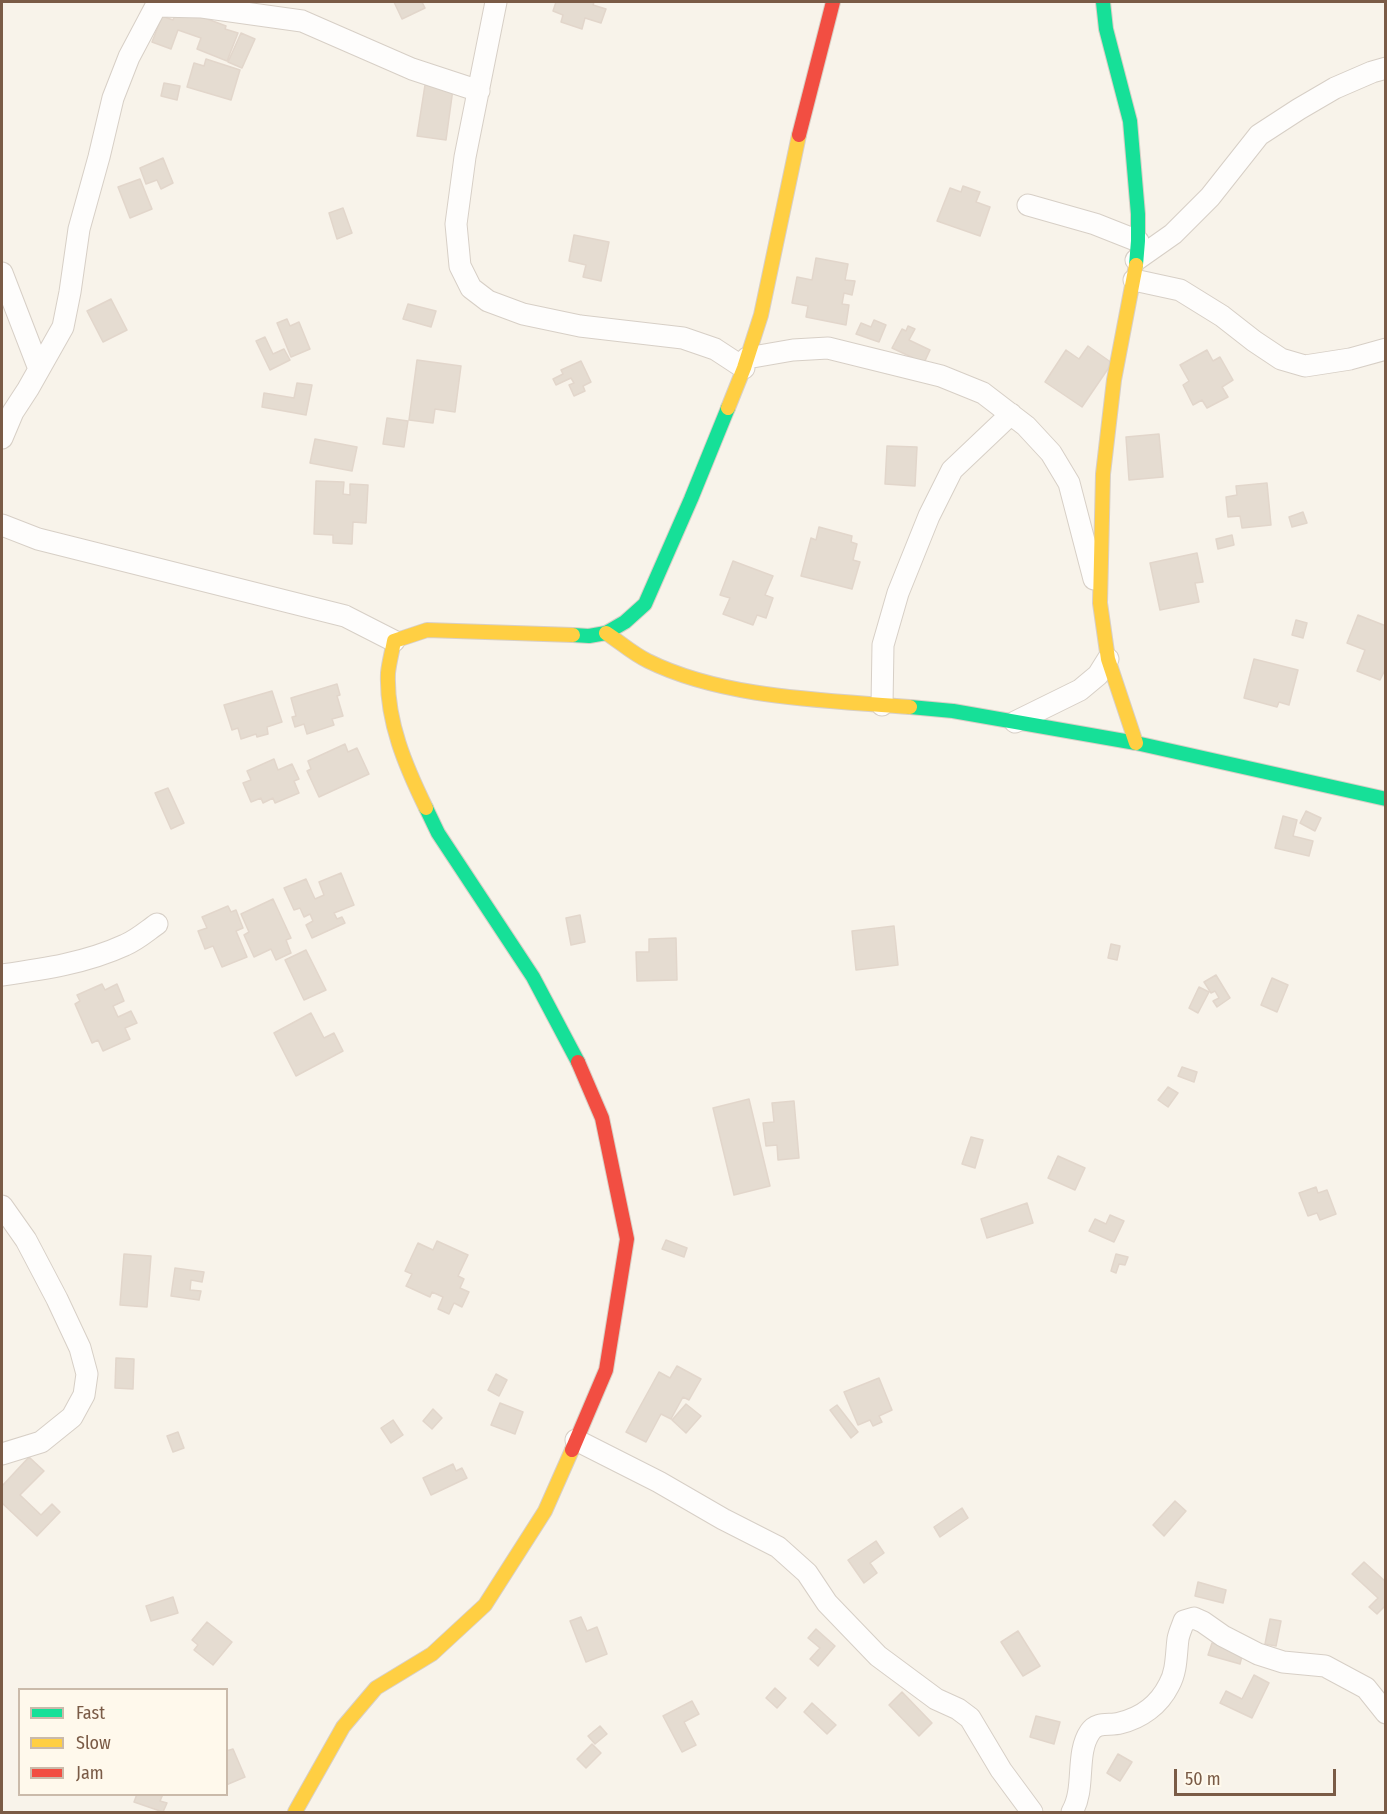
<!DOCTYPE html>
<html>
<head>
<meta charset="utf-8">
<style>
  body { margin:0 }
  #map { position:relative; width:1387px; height:1814px; overflow:hidden; background:#f8f3ea; font-family:"Fira Sans Condensed",sans-serif }
  canvas { display:block }
  .frame { position:absolute; inset:0; border:3px solid #7a5b46; pointer-events:none }
  .legend { position:absolute; left:18px; top:1688px; width:210px; height:108px; box-sizing:border-box; background:#fff9ec; border:2px solid #cabaaa; margin:0; padding:8px 10px; list-style:none; font-size:18px; color:#7a5b46 }
  .legend li { display:flex; align-items:center; gap:12px; height:30px }
  .legend b { width:30px; border:2px solid #cabaaa }
  .scale { position:absolute; left:1174px; top:1769px; width:162px; height:27px; box-sizing:border-box; border:3px solid #7a5b46; border-top:0; padding-left:8px; font-size:18px; line-height:21px; white-space:nowrap; color:#7a5b46; -webkit-text-stroke:4px #fff9ec; paint-order:stroke }
</style>
</head>
<body>
<div id="map">
<canvas width="1387" height="1814"></canvas>
<div class="frame"></div>
<ul class="legend">
<li><b style="height:8px;background:#16e098"></b>Fast</li>
<li><b style="height:8px;background:#ffcf43"></b>Slow</li>
<li><b style="height:8px;background:#f24e42"></b>Jam</li>
</ul>
<div class="scale">50 m</div>
</div>
<script>
const c = document.querySelector('canvas').getContext('2d');
c.lineJoin = 'round';
function fill(path, color) { c.fillStyle = color; c.fill(path, 'evenodd'); }
function trace(path, color, width, dash) { c.strokeStyle = color; c.lineWidth = width; c.lineCap = dash ? 'butt' : 'round'; c.setLineDash(dash || []); c.stroke(path); }
const building = new Path2D(`
  M 394,2 L 422,2 L 425,8 L 402,19 Z
  M 556,2 L 594,2 L 593,5 L 606,9 L 601,23 L 585,18 L 582,29 L 561,22 L 563,15 L 553,11 Z
  M 178,8 L 226,26 L 225,29 L 238,33 L 227,61 L 197,49 L 201,38 L 178,30 L 171,49 L 152,42 L 162,16 L 173,20 Z
  M 241,33 L 255,39 L 242,68 L 228,62 Z
  M 206,59 L 240,70 L 231,100 L 187,87 L 194,63 L 204,66 Z
  M 164,83 L 180,86 L 177,100 L 161,96 Z
  M 425,85 L 453,89 L 446,140 L 417,136 Z
  M 163,158 L 173,183 L 161,189 L 157,180 L 146,184 L 140,168 Z
  M 140,179 L 152,209 L 130,218 L 118,187 Z
  M 963,186 L 980,192 L 976,202 L 990,207 L 980,236 L 937,221 L 950,188 L 961,192 Z
  M 343,208 L 352,233 L 337,239 L 329,213 Z
  M 574,235 L 609,242 L 601,281 L 583,277 L 586,265 L 569,261 Z
  M 816,258 L 848,264 L 845,280 L 855,281 L 852,295 L 844,293 L 842,304 L 849,305 L 846,325 L 806,317 L 808,306 L 792,303 L 797,277 L 812,280 Z
  M 111,299 L 127,330 L 103,342 L 87,311 Z
  M 408,304 L 436,311 L 431,327 L 403,319 Z
  M 287,319 L 290,326 L 299,322 L 310,349 L 291,357 L 277,323 Z
  M 874,320 L 886,325 L 879,342 L 856,334 L 861,323 L 871,327 Z
  M 908,326 L 915,329 L 909,340 L 930,350 L 924,363 L 892,348 L 902,329 L 906,331 Z
  M 265,337 L 273,354 L 284,349 L 290,360 L 270,370 L 256,341 Z
  M 1088,346 L 1112,363 L 1082,407 L 1045,382 L 1066,350 L 1079,359 Z
  M 1207,350 L 1213,361 L 1220,357 L 1233,380 L 1222,387 L 1228,397 L 1207,408 L 1202,400 L 1193,405 L 1183,385 L 1189,381 L 1180,365 Z
  M 417,360 L 461,366 L 455,412 L 435,409 L 433,423 L 409,420 Z
  M 581,361 L 591,382 L 583,386 L 585,391 L 574,396 L 569,385 L 574,383 L 571,378 L 556,385 L 553,379 L 563,374 L 561,370 Z
  M 297,383 L 312,385 L 306,415 L 262,407 L 264,393 L 294,398 Z
  M 387,418 L 408,421 L 404,447 L 383,444 Z
  M 1159,434 L 1163,477 L 1129,480 L 1126,437 Z
  M 315,439 L 357,447 L 352,471 L 310,463 Z
  M 887,446 L 917,447 L 915,486 L 885,484 Z
  M 316,481 L 344,482 L 343,494 L 350,495 L 350,484 L 368,485 L 366,523 L 353,522 L 352,544 L 333,543 L 333,535 L 314,534 Z
  M 1267,483 L 1271,525 L 1242,528 L 1240,516 L 1228,517 L 1226,497 L 1237,495 L 1236,486 Z
  M 1303,512 L 1307,523 L 1292,527 L 1289,517 Z
  M 819,527 L 852,536 L 851,542 L 857,544 L 853,560 L 860,562 L 852,589 L 801,576 L 811,538 L 816,540 Z
  M 1232,535 L 1234,545 L 1218,549 L 1216,539 Z
  M 1197,553 L 1203,582 L 1195,583 L 1199,602 L 1160,610 L 1150,563 Z
  M 733,561 L 773,576 L 765,595 L 773,598 L 766,618 L 757,615 L 753,625 L 723,614 L 730,598 L 720,595 Z
  M 1358,615 L 1386,626 L 1386,668 L 1380,680 L 1357,671 L 1365,650 L 1347,643 Z
  M 1296,620 L 1307,623 L 1303,638 L 1292,635 Z
  M 1254,659 L 1298,670 L 1289,705 L 1279,702 L 1277,707 L 1244,698 Z
  M 337,684 L 340,695 L 337,696 L 343,716 L 332,719 L 334,725 L 307,734 L 304,724 L 295,727 L 292,717 L 296,716 L 291,698 Z
  M 272,691 L 282,722 L 267,727 L 268,734 L 257,737 L 256,734 L 241,739 L 238,728 L 232,730 L 224,705 Z
  M 345,744 L 348,752 L 357,748 L 369,774 L 319,797 L 307,771 L 311,769 L 308,761 Z
  M 274,759 L 278,770 L 292,764 L 299,779 L 294,781 L 299,793 L 275,803 L 273,798 L 263,803 L 261,798 L 251,802 L 243,783 L 251,780 L 247,771 Z
  M 168,788 L 184,823 L 171,829 L 155,793 Z
  M 1306,811 L 1321,818 L 1315,831 L 1300,823 Z
  M 1283,816 L 1297,820 L 1293,836 L 1313,841 L 1309,856 L 1275,848 Z
  M 341,873 L 354,905 L 334,913 L 337,919 L 342,917 L 345,923 L 312,938 L 306,925 L 313,921 L 310,914 L 304,917 L 300,908 L 294,910 L 284,888 L 306,879 L 315,899 L 324,895 L 319,882 Z
  M 273,899 L 291,938 L 286,940 L 291,953 L 276,960 L 271,949 L 254,957 L 244,935 L 249,932 L 241,914 Z
  M 228,906 L 231,912 L 236,910 L 243,928 L 236,931 L 247,957 L 222,967 L 213,946 L 205,949 L 198,931 L 207,928 L 202,917 Z
  M 580,915 L 585,942 L 571,945 L 566,918 Z
  M 894,926 L 898,965 L 856,970 L 852,931 Z
  M 676,938 L 677,980 L 637,981 L 636,952 L 649,952 L 649,939 Z
  M 1111,944 L 1120,946 L 1117,960 L 1108,958 Z
  M 306,950 L 326,990 L 304,1000 L 285,960 Z
  M 1216,975 L 1230,998 L 1217,1007 L 1213,1001 L 1219,998 L 1215,991 L 1211,993 L 1204,982 Z
  M 1272,978 L 1288,985 L 1277,1012 L 1261,1005 Z
  M 102,984 L 105,990 L 117,984 L 124,1001 L 113,1006 L 118,1017 L 131,1011 L 137,1023 L 125,1028 L 130,1039 L 103,1051 L 98,1040 L 92,1043 L 75,1004 L 80,1001 L 77,995 Z
  M 1199,987 L 1209,992 L 1198,1013 L 1189,1008 Z
  M 311,1013 L 324,1038 L 334,1033 L 343,1051 L 296,1076 L 274,1033 Z
  M 1182,1067 L 1197,1072 L 1194,1082 L 1178,1076 Z
  M 1168,1087 L 1178,1093 L 1168,1107 L 1158,1100 Z
  M 749,1099 L 770,1186 L 734,1195 L 713,1108 Z
  M 794,1101 L 799,1158 L 778,1160 L 777,1145 L 766,1146 L 763,1123 L 774,1122 L 772,1103 Z
  M 971,1137 L 983,1140 L 975,1168 L 962,1164 Z
  M 1058,1156 L 1085,1168 L 1075,1190 L 1048,1178 Z
  M 1316,1187 L 1318,1193 L 1327,1190 L 1336,1214 L 1320,1220 L 1317,1213 L 1308,1216 L 1299,1193 Z
  M 1027,1203 L 1033,1223 L 987,1238 L 981,1219 Z
  M 1110,1215 L 1124,1221 L 1114,1242 L 1089,1231 L 1095,1219 L 1106,1224 Z
  M 666,1240 L 687,1248 L 684,1257 L 662,1249 Z
  M 437,1241 L 468,1255 L 458,1276 L 464,1279 L 460,1288 L 469,1292 L 462,1307 L 454,1303 L 449,1314 L 438,1309 L 443,1297 L 432,1292 L 430,1297 L 406,1286 L 412,1274 L 405,1271 L 418,1243 L 433,1250 Z
  M 124,1254 L 151,1256 L 147,1307 L 120,1305 Z
  M 1116,1254 L 1128,1257 L 1125,1265 L 1119,1264 L 1116,1273 L 1111,1271 Z
  M 175,1268 L 204,1272 L 202,1282 L 191,1280 L 190,1290 L 201,1291 L 199,1300 L 171,1296 Z
  M 116,1358 L 134,1359 L 133,1389 L 115,1388 Z
  M 677,1366 L 701,1379 L 689,1400 L 683,1397 L 671,1419 L 661,1414 L 646,1442 L 626,1432 L 659,1372 L 670,1378 Z
  M 496,1374 L 507,1380 L 499,1396 L 488,1390 Z
  M 879,1378 L 892,1410 L 879,1416 L 882,1422 L 873,1426 L 870,1420 L 858,1425 L 844,1392 Z
  M 500,1403 L 523,1412 L 515,1434 L 491,1425 Z
  M 686,1404 L 701,1416 L 686,1433 L 672,1420 Z
  M 837,1405 L 858,1432 L 851,1438 L 830,1410 Z
  M 433,1409 L 442,1418 L 432,1429 L 423,1421 Z
  M 393,1420 L 403,1435 L 391,1443 L 381,1428 Z
  M 178,1432 L 184,1448 L 173,1452 L 167,1436 Z
  M 29,1457 L 44,1471 L 20,1495 L 41,1515 L 52,1504 L 60,1512 L 37,1536 L 2,1503 L 2,1486 Z
  M 453,1464 L 456,1471 L 462,1468 L 467,1478 L 431,1495 L 423,1478 Z
  M 1175,1501 L 1186,1511 L 1164,1536 L 1153,1525 Z
  M 962,1508 L 968,1518 L 940,1537 L 934,1527 Z
  M 876,1541 L 884,1553 L 870,1563 L 877,1573 L 864,1583 L 848,1560 Z
  M 1364,1562 L 1386,1582 L 1386,1605 L 1377,1614 L 1369,1607 L 1378,1598 L 1352,1574 Z
  M 1198,1582 L 1226,1590 L 1223,1603 L 1195,1596 Z
  M 173,1597 L 178,1613 L 151,1621 L 146,1606 Z
  M 581,1617 L 587,1631 L 597,1627 L 607,1654 L 586,1662 L 570,1621 Z
  M 1270,1619 L 1281,1621 L 1276,1646 L 1265,1644 Z
  M 207,1622 L 232,1642 L 213,1665 L 194,1650 L 198,1645 L 192,1640 Z
  M 816,1629 L 835,1646 L 818,1666 L 810,1659 L 820,1648 L 808,1638 Z
  M 1018,1631 L 1040,1666 L 1023,1676 L 1001,1642 Z
  M 1212,1643 L 1243,1652 L 1240,1664 L 1208,1655 Z
  M 1254,1675 L 1269,1683 L 1252,1718 L 1220,1703 L 1226,1691 L 1242,1699 Z
  M 775,1688 L 786,1698 L 777,1708 L 766,1698 Z
  M 902,1692 L 932,1723 L 919,1736 L 889,1705 Z
  M 692,1701 L 699,1714 L 684,1722 L 696,1745 L 682,1752 L 663,1716 Z
  M 812,1703 L 836,1725 L 827,1734 L 804,1712 Z
  M 1036,1716 L 1060,1722 L 1054,1744 L 1030,1737 Z
  M 600,1726 L 607,1734 L 595,1744 L 588,1736 Z
  M 592,1744 L 601,1753 L 586,1768 L 577,1759 Z
  M 233,1749 L 245,1777 L 226,1785 L 226,1751 Z
  M 1118,1754 L 1132,1762 L 1120,1781 L 1107,1773 Z
  M 137,1794 L 163,1794 L 160,1801 L 167,1803 L 163,1812 L 134,1802 Z`);
fill(building, '#e5dcd1');
trace(building, '#e2d6cb', 1.5);
const street = new Path2D(`
  M 496,2 L 465,157 L 456,224 L 460,266 L 471,288 L 488,301 L 523,314 L 580,326 L 683,338 L 715,349 L 744,368
  M 156,6 L 202,7 L 302,21 L 412,69 L 479,91
  M 1028,205 L 1095,224 L 1138,241
  M 1136,260 L 1173,234 L 1210,197 L 1259,135 L 1299,109 L 1335,88 L 1372,72 L 1386,68
  M 2,273 L 39,369
  M 1134,280 L 1180,290 L 1222,316 L 1254,341 L 1281,359 L 1305,366 L 1350,359 L 1386,349
  M 747,358 L 793,350 L 828,348 L 941,376 L 983,393 L 1026,426 L 1051,453 L 1069,483 L 1094,579
  M 2,438 L 13,412 L 28,389 L 63,327 L 70,292 L 79,229 L 99,157 L 113,98 L 129,57 L 156,6 L 161,2
  M 2,525 L 38,539 L 345,616 L 394,641
  M 882,705 L 883,645 L 898,593 L 929,516 L 952,470 L 1011,414
  M 1015,722 L 1080,690 L 1098,675 L 1108,659
  M 2,975 C 44,969 86,963 125,945 C 137,940 147,931 157,924
  M 2,1206 L 26,1240 L 57,1299 L 80,1348 L 87,1374 L 84,1395 L 72,1417 L 41,1442 L 2,1454
  M 576,1440 L 659,1482 L 723,1519 L 778,1547 L 807,1573 L 827,1603 L 878,1656 L 936,1699 L 958,1709 L 970,1718 L 1001,1770 L 1032,1812
  M 1072,1812 C 1086,1788 1075,1754 1090,1732 C 1097,1721 1110,1726 1120,1723 C 1141,1718 1159,1705 1169,1685 C 1177,1671 1176,1654 1178,1639 C 1179,1633 1182,1627 1184,1621 L 1194,1618 L 1203,1622 L 1223,1636 L 1258,1654 L 1283,1662 L 1325,1666 L 1366,1688 L 1386,1713`);
const fast = new Path2D(`
  M 1103,2 L 1106,29 L 1130,121 L 1138,214 L 1138,241 L 1136,265
  M 573,635 L 589,636 L 606,633 L 625,622 L 645,604 L 691,499 L 728,408
  M 910,707 L 953,711 L 1136,743 L 1386,799
  M 426,808 L 438,833 L 533,977 L 578,1062`);
const slow = new Path2D(`
  M 1136,265 L 1114,380 L 1103,474 L 1100,603 L 1108,659 L 1136,743
  M 728,408 L 744,368 L 761,315 L 799,135
  M 606,633 C 620,642 633,654 648,661 C 725,699 827,700 910,707
  M 426,808 C 406,767 386,721 388,673 C 389,663 392,652 394,641 L 427,630 L 573,635
  M 295,1812 L 343,1727 L 376,1688 L 432,1654 L 485,1605 L 545,1511 L 572,1450`);
const jam = new Path2D(`
  M 799,135 L 833,2
  M 572,1450 L 606,1370 L 627,1239 L 602,1118 L 578,1062`);
trace(street, '#d7cfc6', 23);
trace(fast, '#d8cfc6', 16);
trace(slow, '#d8cfc6', 16);
trace(jam, '#d8cfc6', 16);
trace(street, '#fefdfc', 21);
trace(fast, '#16e098', 14);
trace(slow, '#ffcf43', 14);
trace(jam, '#f24e42', 14);
</script>
</body>
</html>
